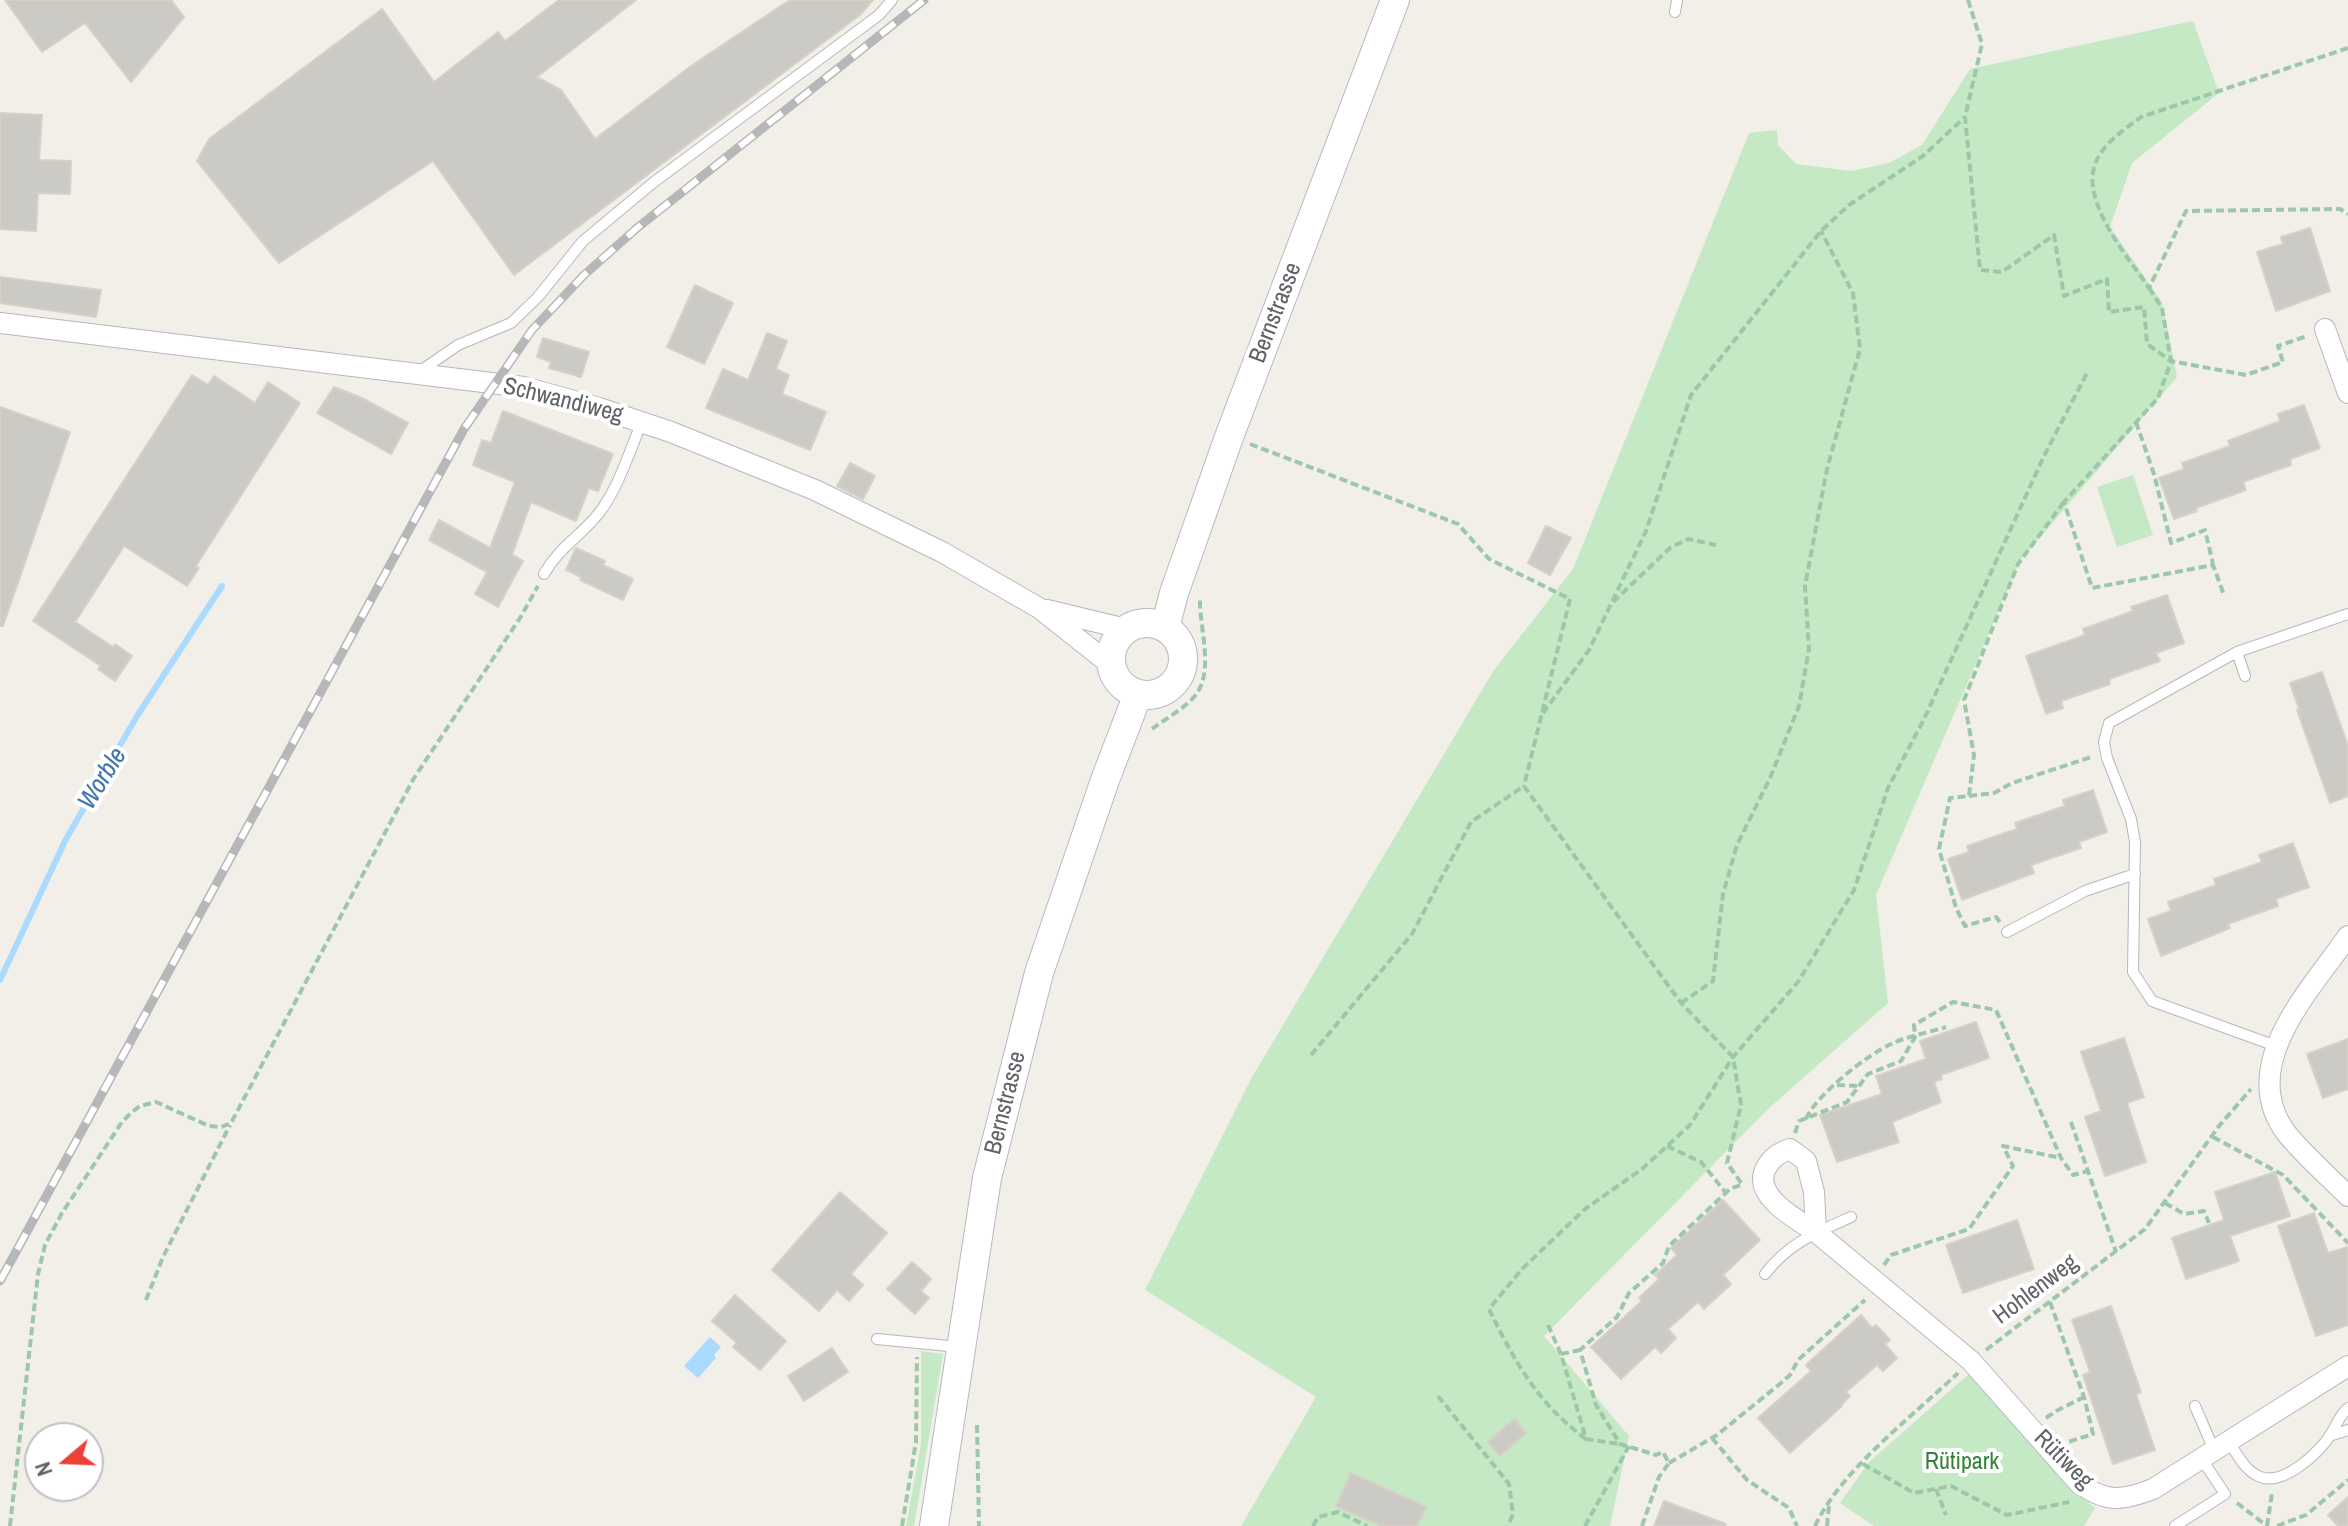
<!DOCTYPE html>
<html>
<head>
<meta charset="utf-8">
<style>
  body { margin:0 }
  #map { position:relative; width:2348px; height:1526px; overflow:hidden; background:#f1efe8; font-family:"Archivo Narrow",sans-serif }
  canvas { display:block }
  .north { position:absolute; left:24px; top:1422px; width:80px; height:80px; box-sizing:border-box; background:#fff; border:2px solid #bfc1c3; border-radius:50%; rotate:251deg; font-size:22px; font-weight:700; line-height:32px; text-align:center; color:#5f6368 }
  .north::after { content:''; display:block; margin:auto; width:28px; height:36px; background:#ea4335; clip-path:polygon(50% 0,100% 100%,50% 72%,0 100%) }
</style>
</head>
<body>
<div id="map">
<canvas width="2348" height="1526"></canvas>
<div class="north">N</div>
</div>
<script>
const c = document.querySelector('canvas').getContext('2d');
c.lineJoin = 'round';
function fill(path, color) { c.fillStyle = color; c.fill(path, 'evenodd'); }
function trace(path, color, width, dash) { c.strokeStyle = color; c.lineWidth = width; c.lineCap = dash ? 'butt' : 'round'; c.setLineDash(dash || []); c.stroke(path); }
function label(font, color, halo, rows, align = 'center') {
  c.font = font + ' "Archivo Narrow",sans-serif'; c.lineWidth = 8; c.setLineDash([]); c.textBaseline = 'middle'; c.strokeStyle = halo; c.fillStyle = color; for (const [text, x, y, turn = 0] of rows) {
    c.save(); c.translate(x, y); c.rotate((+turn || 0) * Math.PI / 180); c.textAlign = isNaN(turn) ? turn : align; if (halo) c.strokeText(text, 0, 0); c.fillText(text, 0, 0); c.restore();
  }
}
fill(new Path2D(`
  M 2193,21 L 2219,93 L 2132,163 L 2110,227 L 2162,302 L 2177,377 L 2020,561 L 1876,895 L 1888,1003 L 1768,1109 L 1544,1336 L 1629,1436 L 1610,1526 L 1241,1526 L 1316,1397 L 1145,1290 L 1251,1079 L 1494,670 L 1573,569 L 1749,133 L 1777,130 L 1778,145 L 1796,164 L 1851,171 L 1889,163 L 1922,145 L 1970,69 Z
  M 2133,475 L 2153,535 L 2117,547 L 2097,487 Z
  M 921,1351 L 943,1354 L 914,1526 L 906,1526 L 921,1444 Z
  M 1969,1374 L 2068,1487 L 2095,1508 L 2084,1526 L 1874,1526 L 1840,1503 L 1869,1462 Z`), '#c5e8c5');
fill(new Path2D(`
  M 710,1337 L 721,1347 L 714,1355 L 716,1358 L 698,1378 L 684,1366 Z`), '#aadaff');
trace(new Path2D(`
  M 0,980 L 66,839 L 137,716 L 222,586`), '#aadaff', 6);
const building = new Path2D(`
  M 5,0 L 171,0 L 184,17 L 131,82 L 85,23 L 42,52 Z
  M 559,0 L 636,0 L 537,77 L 561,90 L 595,139 L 691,66 L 790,0 L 873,0 L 860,15 L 514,275 L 433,161 L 279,263 L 197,161 L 209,139 L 382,9 L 434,82 L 498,32 L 505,41 Z
  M 0,113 L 42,115 L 39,160 L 71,161 L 70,194 L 38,193 L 36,231 L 0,229 Z
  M 2310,228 L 2330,291 L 2276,311 L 2257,252 L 2283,244 L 2281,237 Z
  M 0,277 L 101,290 L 96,317 L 0,303 Z
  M 695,285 L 733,303 L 704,364 L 667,347 Z
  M 767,333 L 787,341 L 776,369 L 789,375 L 782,394 L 826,412 L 810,450 L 706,408 L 723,369 L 748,380 Z
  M 543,338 L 589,352 L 581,377 L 549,368 L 551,362 L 537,357 Z
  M 192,375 L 208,385 L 214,376 L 255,403 L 268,382 L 300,403 L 196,566 L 199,568 L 187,586 L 124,546 L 75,622 L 113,647 L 115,644 L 132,656 L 115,681 L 98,669 L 101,666 L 33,621 Z
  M 334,387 L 362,398 L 408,423 L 391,454 L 317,413 Z
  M 2304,405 L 2320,448 L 2290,459 L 2291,465 L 2243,482 L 2246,490 L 2196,508 L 2197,511 L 2174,519 L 2159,478 L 2184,469 L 2182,463 L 2230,446 L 2228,441 L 2280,421 L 2278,414 Z
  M 0,407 L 70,432 L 3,626 L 0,626 Z
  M 503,411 L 613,454 L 598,491 L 589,488 L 576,521 L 531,502 L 512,555 L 523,561 L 498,607 L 475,594 L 487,572 L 429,540 L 439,520 L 490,548 L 515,482 L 473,465 L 482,440 L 491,443 Z
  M 850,463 L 875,476 L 863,499 L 837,486 Z
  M 1546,526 L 1571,538 L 1550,575 L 1528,563 Z
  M 576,548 L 605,561 L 603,565 L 633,579 L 623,600 L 580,580 L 581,577 L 566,570 Z
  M 2167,595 L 2184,643 L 2156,653 L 2160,661 L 2109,679 L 2110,684 L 2061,701 L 2063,708 L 2046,714 L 2026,656 L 2085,635 L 2083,629 L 2133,611 L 2131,607 Z
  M 2322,672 L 2348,746 L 2348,796 L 2330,803 L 2297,710 L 2299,709 L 2290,683 Z
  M 2093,790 L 2107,832 L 2079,842 L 2081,848 L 2031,865 L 2034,873 L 1962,900 L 1948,859 L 1969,852 L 1967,846 L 2017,829 L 2015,823 L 2065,806 L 2063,800 Z
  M 2293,843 L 2309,887 L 2276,899 L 2278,906 L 2228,924 L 2230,928 L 2161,956 L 2148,919 L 2171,911 L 2168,902 L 2216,885 L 2214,879 L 2262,862 L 2259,855 Z
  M 1976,1022 L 1989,1058 L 1941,1075 L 1942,1079 L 1934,1082 L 1941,1102 L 1892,1122 L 1899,1142 L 1837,1162 L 1820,1115 L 1882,1094 L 1876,1076 L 1926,1059 L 1920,1041 Z
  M 2124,1038 L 2144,1097 L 2127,1103 L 2146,1162 L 2105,1176 L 2085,1117 L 2101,1111 L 2081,1052 Z
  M 2348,1039 L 2348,1089 L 2323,1098 L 2307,1054 Z
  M 2275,1172 L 2290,1216 L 2230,1236 L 2239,1261 L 2186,1279 L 2172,1238 L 2224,1220 L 2215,1192 Z
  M 840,1192 L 887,1233 L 851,1274 L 863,1285 L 849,1301 L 837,1290 L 819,1311 L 772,1270 Z
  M 1723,1200 L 1760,1240 L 1723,1275 L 1731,1284 L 1704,1309 L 1698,1302 L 1668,1329 L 1676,1338 L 1661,1353 L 1655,1347 L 1621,1379 L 1591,1347 L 1642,1301 L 1639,1298 L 1659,1279 L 1655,1275 L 1677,1255 L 1671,1248 Z
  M 2314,1213 L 2328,1253 L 2348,1247 L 2348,1325 L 2316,1336 L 2278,1226 Z
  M 2017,1220 L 2034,1269 L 1963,1293 L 1946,1245 Z
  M 912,1262 L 931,1279 L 921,1291 L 929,1298 L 915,1314 L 887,1289 Z
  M 735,1295 L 786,1341 L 760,1370 L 733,1347 L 737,1343 L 712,1321 Z
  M 2111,1306 L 2141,1392 L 2136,1394 L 2155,1450 L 2113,1464 L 2083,1375 L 2090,1372 L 2072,1320 Z
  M 1861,1315 L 1872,1328 L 1876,1325 L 1890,1340 L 1885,1344 L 1897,1358 L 1883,1371 L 1877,1365 L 1846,1392 L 1850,1396 L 1841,1405 L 1842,1406 L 1790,1453 L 1758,1418 L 1811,1371 L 1806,1365 Z
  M 832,1348 L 848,1372 L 804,1401 L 788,1376 Z
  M 1514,1419 L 1526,1433 L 1500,1456 L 1488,1442 Z
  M 1351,1473 L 1426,1507 L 1417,1526 L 1381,1526 L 1336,1506 Z
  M 2348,1497 L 2348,1526 L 2338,1526 L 2328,1515 Z
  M 1664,1501 L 1726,1524 L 1725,1526 L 1654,1526 Z`);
fill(building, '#cccac5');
trace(building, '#d6d1c6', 2);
const service = new Path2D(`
  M 1675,12 L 1677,0
  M 419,372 L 458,345 L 511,323 L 538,297 L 583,241 L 654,182 L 879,15 L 892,0
  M 544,574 C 559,547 581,536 599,513 C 619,487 629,452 642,422
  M 2237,652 L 2245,676
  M 2007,932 L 2085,891 L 2135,874
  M 2276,1046 L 2152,1001 L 2133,972 L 2135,842 L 2131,819 L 2107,758 L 2104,742 L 2109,723 L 2237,652 L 2348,614
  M 1765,1274 C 1789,1243 1815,1233 1851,1217
  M 877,1339 L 959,1347
  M 2195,1406 L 2214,1450
  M 2329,1436 L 2348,1430
  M 2229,1442 C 2237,1454 2244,1469 2258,1476 C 2282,1488 2319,1453 2331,1434 C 2337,1424 2339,1416 2348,1408
  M 2175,1526 L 2225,1494 L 2201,1458`);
const minor = new Path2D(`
  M 0,323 L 524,387 L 599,408 L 671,432 L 815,490 L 942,552 L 1039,608 L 1111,665
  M 2325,329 L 2348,393
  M 1047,610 L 1126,629
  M 2348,936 C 2311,990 2235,1066 2287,1134 C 2305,1156 2328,1176 2348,1196
  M 1816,1232 C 1798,1220 1751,1196 1766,1168 C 1772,1157 1779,1153 1790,1149 L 1806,1161 L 1814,1192 L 1816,1232 L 1971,1361 L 2079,1483 C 2106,1503 2122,1501 2153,1489 L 2348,1366`);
const secondary = new Path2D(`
  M1111 659a36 36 0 1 1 72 0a36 36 0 1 1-72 0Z
  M 1165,628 L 1174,593 L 1229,437 L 1395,0
  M 934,1526 L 987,1178 L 1039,973 L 1105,780 L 1138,694`);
trace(service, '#b5b8bc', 12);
trace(minor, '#b5b8bc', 22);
trace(secondary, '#b6babf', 30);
trace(new Path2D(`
  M 1968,0 L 1982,44 L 1965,117 L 1980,270 L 2002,272 L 2054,235 L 2064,296 L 2107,279 L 2109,312 L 2144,307 L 2147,344 L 2171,361 L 2246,375 L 2283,362 L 2278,346 L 2307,336
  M 2348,48 L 2141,117 C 2124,130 2106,141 2097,160 C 2077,199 2129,258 2149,288 L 2186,211 L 2340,209 L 2348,214
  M 2149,288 L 2162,308 L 2171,361 L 2158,398 L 2064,502 L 2092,588 L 2213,565 L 2224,595
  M 2136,422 L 2154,474 L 2171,543 L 2205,530 L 2213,564
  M 1250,444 L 1458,524 L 1489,559 L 1570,599 L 1524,786 L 1681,1003 L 1733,1057 L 1741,1105 L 1727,1163 L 1742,1184
  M 1613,602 L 1670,548 L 1688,539 L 1716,545
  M 1543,713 L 1589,650 L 1646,531 L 1691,395 L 1821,231 L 1849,205 L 1923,156 L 1965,117
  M 1152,729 C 1165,719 1182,710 1193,698 C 1216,674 1199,629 1200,598
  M 1969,796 L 1994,793 L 2012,783 L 2091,757
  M 2000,922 L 1996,917 L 1965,926 L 1956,908 L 1939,849 L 1950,798 L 1969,796 L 1974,755 L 1964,700 L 2018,564 L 2064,502
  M 1681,1003 L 1713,981 L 1723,894 L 1737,845 L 1770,778 L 1799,706 L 1809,649 L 1805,586 L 1827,469 L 1860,349 L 1853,293 L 1821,231
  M 1311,1055 L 1412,934 L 1471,822 L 1524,786
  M 1837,1085 L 1859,1086
  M 1806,1119 C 1816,1095 1867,1055 1891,1044 C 1907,1036 1928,1033 1946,1027
  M 2071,1122 L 2116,1252
  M 1795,1133 L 1799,1121 L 1847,1102 L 1868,1074 L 1901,1061 L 1915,1037 L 1914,1025 L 1953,1002 L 1996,1010 L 2061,1158 L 2073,1175 L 2088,1171
  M 2213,1137 L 2283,1175 L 2348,1243
  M 1667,1146 L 1701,1162 L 1726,1193
  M 2165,1203 L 2184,1214 L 2204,1211 L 2209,1223
  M 1884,1265 L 1891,1255 L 1969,1229 L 2013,1166 L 2003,1146 L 2061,1158
  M 146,1300 L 163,1257 L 230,1125
  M 2050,1302 L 2084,1397 L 2093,1434 L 2068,1442
  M 1548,1325 L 1561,1354 L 1586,1439 L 1620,1444
  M 1986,1350 L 2145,1229 L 2219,1126 L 2251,1089
  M 1561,1354 L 1580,1350
  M 1438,1396 L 1509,1484 L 1513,1514 L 1508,1526
  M 2046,1418 L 2056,1411 L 2084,1397
  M 977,1425 L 979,1526
  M 1712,1438 L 1747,1480 L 1789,1508 L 1797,1526
  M 1586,1439 C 1537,1403 1515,1362 1489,1309 L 1522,1269 L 1585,1209 L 1642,1169 L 1690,1125 L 1733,1057 L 1798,982 L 1854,890 L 1888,788 L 1925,717 L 2044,456 L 2087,373
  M 1669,1463 L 1717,1435 L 1781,1383 L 1790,1375 L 1798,1360 L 1865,1300
  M 1863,1464 L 1914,1493 L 1951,1486 L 2007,1515 L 2069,1502
  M 1936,1489 L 1946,1515
  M 2237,1503 L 2267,1526
  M 10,1526 L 38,1274 L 45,1245 L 62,1213 L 122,1122 L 132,1112 L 140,1106 L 156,1102 L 209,1126 L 221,1127 L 231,1123 L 414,778 L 520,618 L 538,586
  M 902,1526 L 916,1442 L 917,1357
  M 1313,1526 L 1318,1517 L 1338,1512 L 1367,1526
  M 1585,1526 L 1629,1446
  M 1642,1526 L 1659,1477 L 1669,1463 L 1663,1452 L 1656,1455 L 1620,1444 L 1596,1405 L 1580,1350 L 1617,1317 L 1629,1293 L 1663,1263 L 1669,1246 L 1730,1189 L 1743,1184
  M 1815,1526 C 1841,1470 1913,1416 1958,1373
  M 1827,1526 L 1829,1505
  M 2267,1526 L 2272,1493
  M 2277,1526 L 2306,1515 L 2348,1480`), '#9cc7a9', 4, [8, 4]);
trace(service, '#fff', 10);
trace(minor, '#fff', 20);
trace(secondary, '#fff', 28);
const rail = new Path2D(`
  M 0,1281 L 464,429 L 532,330 L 584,275 L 637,228 L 924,0`);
trace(rail, '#b6b7b8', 9);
trace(rail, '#fff', 6, [18]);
label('24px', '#5f6368', '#fff', [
  ["Bernstrasse",1276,313,-69],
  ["Schwandiweg",563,401,14],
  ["Bernstrasse",1006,1103,-76],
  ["Hohlenweg",2036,1290,-37],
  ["Rütiweg",2063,1460,45]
]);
label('24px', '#348238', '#fff', [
  ["Rütipark",1962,1463]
]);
label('italic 26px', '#4174aa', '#fff', [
  ["Worble",103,779,-58]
]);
</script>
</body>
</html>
